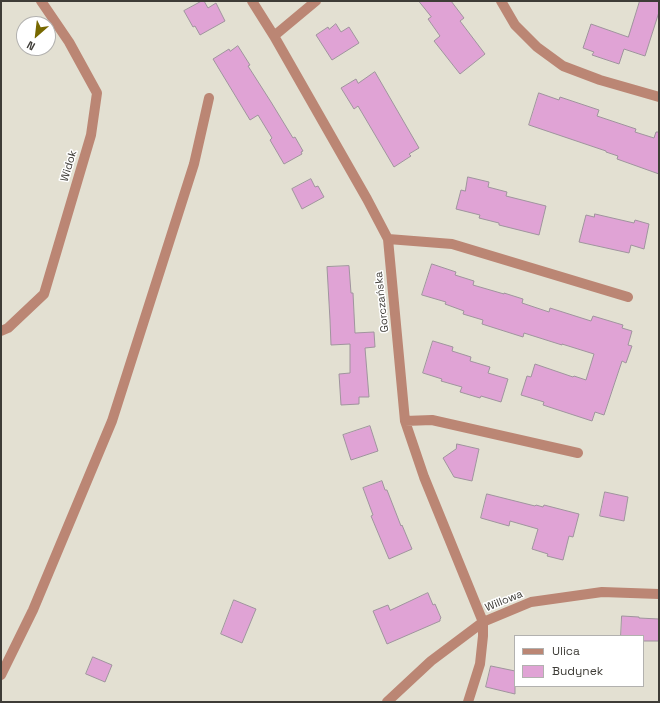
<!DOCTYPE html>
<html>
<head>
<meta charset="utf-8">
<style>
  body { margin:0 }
  #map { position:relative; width:660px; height:703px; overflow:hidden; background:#e3e0d2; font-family:"Space Grotesk",sans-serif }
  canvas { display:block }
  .frame { position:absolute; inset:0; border:2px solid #3e3c37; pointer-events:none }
  .legend { position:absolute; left:514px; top:635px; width:130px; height:52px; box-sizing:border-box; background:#fff; border:1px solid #b2b1af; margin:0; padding:5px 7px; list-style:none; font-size:12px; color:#3e3c37 }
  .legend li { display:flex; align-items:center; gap:8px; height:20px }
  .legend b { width:20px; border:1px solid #b2b1af }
  .north { position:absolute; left:16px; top:16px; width:40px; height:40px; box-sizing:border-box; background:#fff; border:1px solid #b2b1af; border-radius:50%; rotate:208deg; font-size:11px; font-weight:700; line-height:16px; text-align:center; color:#3e3c37 }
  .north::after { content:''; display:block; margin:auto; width:14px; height:18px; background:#776800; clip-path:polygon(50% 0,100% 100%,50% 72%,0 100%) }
</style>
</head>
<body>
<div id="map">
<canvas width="660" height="703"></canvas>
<div class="frame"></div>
<ul class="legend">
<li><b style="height:5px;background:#bb8674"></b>Ulica</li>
<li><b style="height:11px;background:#e0a3d5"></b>Budynek</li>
</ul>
<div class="north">N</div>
</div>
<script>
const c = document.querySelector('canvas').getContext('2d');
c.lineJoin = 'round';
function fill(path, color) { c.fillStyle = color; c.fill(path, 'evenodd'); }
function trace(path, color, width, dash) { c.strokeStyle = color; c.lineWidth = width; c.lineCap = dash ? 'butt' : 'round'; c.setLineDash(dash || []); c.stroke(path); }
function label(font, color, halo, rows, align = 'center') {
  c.font = font + ' "Space Grotesk",sans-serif'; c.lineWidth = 3; c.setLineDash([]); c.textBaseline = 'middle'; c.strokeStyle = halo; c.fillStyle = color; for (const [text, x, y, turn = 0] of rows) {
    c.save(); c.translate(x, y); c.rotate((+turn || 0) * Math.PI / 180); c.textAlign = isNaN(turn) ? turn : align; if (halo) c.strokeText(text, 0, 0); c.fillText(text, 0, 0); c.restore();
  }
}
const building = new Path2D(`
  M 202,1 L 204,1 L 208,8 L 216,3 L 225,21 L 200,35 L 195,26 L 193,27 L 184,11 Z
  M 419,1 L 451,1 L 464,18 L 460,21 L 485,54 L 460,74 L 434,41 L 440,36 L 428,19 L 431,17 Z
  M 640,1 L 659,1 L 659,12 L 645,56 L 624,49 L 619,64 L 592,55 L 594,52 L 583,48 L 591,24 L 628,37 Z
  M 336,24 L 341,32 L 349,27 L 359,43 L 332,60 L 316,35 L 328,27 L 329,29 Z
  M 238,46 L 250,65 L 248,66 L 271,102 L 293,138 L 295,137 L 303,151 L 301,152 L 302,154 L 284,164 L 270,140 L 272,138 L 258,115 L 250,120 L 213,59 L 229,49 L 230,51 Z
  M 375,72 L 419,148 L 409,154 L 411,156 L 394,167 L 358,106 L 354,109 L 341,88 L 356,79 L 358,83 Z
  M 539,93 L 559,100 L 560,97 L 599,110 L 597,116 L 636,129 L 635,132 L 654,138 L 656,132 L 659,132 L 659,174 L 617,159 L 618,156 L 606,152 L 606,151 L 529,125 Z
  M 468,177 L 489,182 L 488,187 L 507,192 L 506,196 L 546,206 L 539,235 L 499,225 L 499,223 L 479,218 L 480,215 L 456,209 L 461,190 L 465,191 Z
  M 311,179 L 315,187 L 318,186 L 324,197 L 302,209 L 292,189 Z
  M 595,214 L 634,223 L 635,220 L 649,224 L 644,249 L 631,245 L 629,253 L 579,242 L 586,215 L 594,217 Z
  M 432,264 L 456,272 L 455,275 L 474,281 L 473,285 L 504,294 L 504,293 L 523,299 L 522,303 L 549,312 L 550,308 L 591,321 L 593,316 L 623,325 L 622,328 L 632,331 L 628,345 L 632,346 L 626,363 L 622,361 L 604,415 L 595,412 L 592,421 L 543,405 L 544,402 L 521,395 L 527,376 L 531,377 L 535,364 L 573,377 L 574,376 L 586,380 L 594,354 L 562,344 L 562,345 L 524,333 L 523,337 L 482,324 L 483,320 L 463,314 L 464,311 L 445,304 L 446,302 L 422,295 Z
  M 349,266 L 351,293 L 353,293 L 355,333 L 374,332 L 375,347 L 365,348 L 369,397 L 359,397 L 359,404 L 341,405 L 339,374 L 350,373 L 350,344 L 331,345 L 330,320 L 327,267 Z
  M 433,341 L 453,347 L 452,351 L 471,357 L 470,361 L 490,367 L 488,373 L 508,379 L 501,402 L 481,396 L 480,398 L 460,392 L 462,387 L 441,381 L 442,379 L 423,373 Z
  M 370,426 L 378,451 L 351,460 L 343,435 Z
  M 457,444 L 479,449 L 472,481 L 454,477 L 443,458 L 456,449 Z
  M 382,481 L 385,490 L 387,490 L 401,526 L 402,525 L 412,549 L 389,559 L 371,516 L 373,515 L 363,488 Z
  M 605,492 L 628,497 L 624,521 L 600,516 Z
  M 487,494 L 535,506 L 536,505 L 543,507 L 544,505 L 579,514 L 573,537 L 569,536 L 563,560 L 547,556 L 548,554 L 532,549 L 538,529 L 510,521 L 509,526 L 481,518 Z
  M 428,593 L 433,605 L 435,604 L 441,618 L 440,619 L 440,621 L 387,644 L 373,611 L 388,605 L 390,610 Z
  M 234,600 L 256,609 L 242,643 L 221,634 Z
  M 622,616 L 639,617 L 639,618 L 659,619 L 659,641 L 643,641 L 643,636 L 621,636 Z
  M 93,657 L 112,665 L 105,682 L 86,674 Z
  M 491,666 L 515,671 L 515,694 L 486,687 Z`);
fill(building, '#e0a3d5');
trace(building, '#9f949d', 1);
trace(new Path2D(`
  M 252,1 L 274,36 L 367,199 L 388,239 L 405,421 L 424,477 L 483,622 L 483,636 L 480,664 L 468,702
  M 501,1 L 515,25 L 537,47 L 563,66 L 600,80 L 659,97
  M 274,36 L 316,1
  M 388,239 L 452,244 L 628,297
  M 1,331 L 8,328 L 44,294 L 91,135 L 97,93 L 69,42 L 41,1
  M 405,421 L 432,420 L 578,453
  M 1,675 L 33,610 L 112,421 L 194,164 L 209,98
  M 387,702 L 431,661 L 483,622 L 531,602 L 602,592 L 659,594`), '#bb8674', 10);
label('11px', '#3e3c37', '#fff', [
  ["Widok",69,166,-73],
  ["Gorczańska",382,302,-96],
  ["Willowa",504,601,-22]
]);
</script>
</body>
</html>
